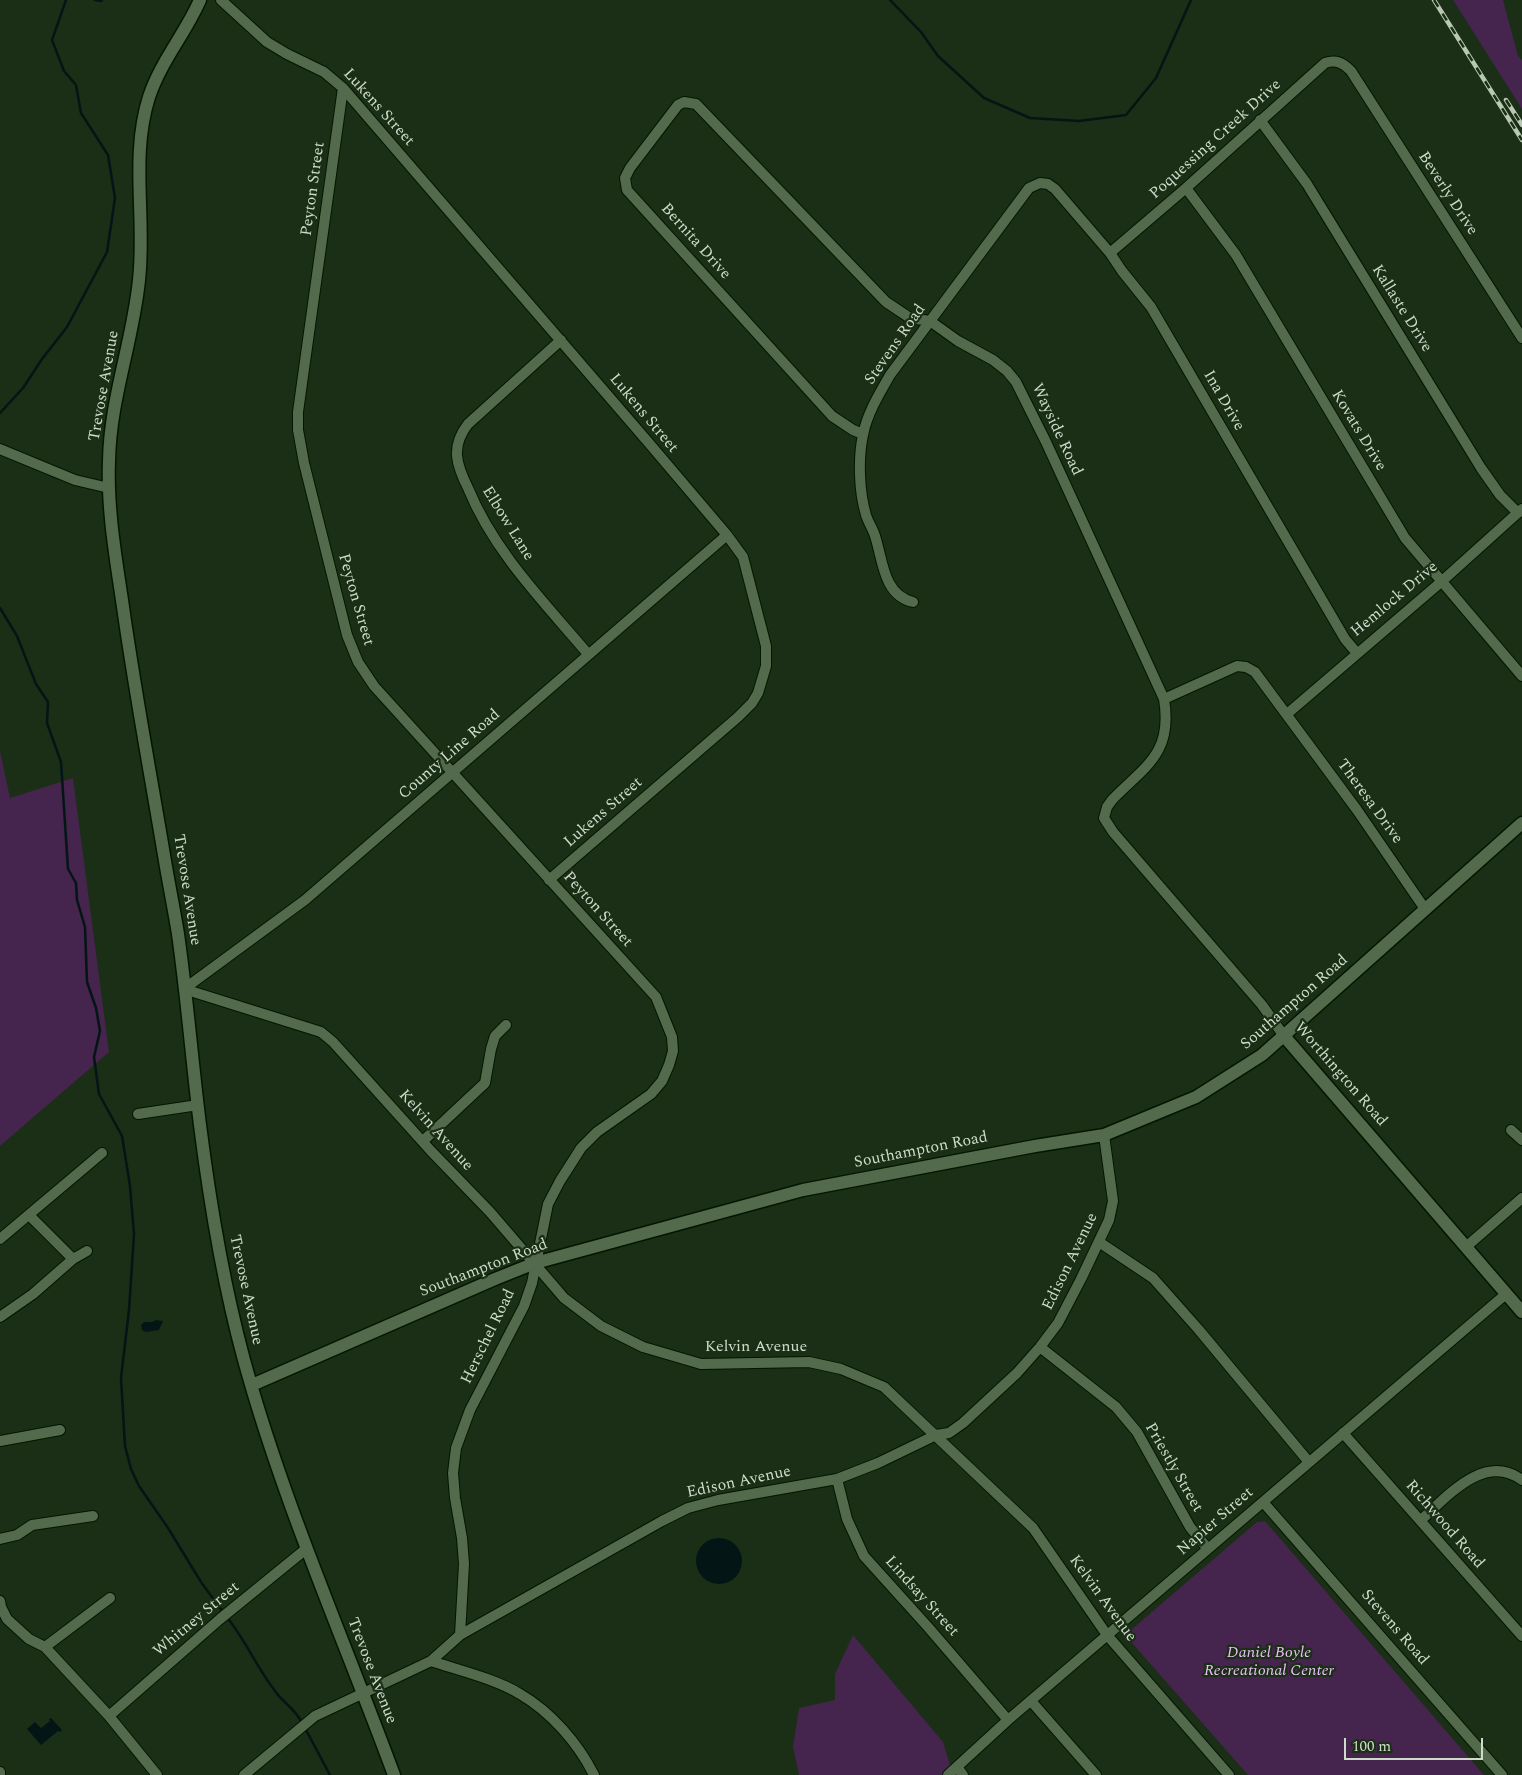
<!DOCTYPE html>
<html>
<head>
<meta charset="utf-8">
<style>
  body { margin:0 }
  #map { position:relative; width:1522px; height:1775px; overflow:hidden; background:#1a2f15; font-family:Spectral,serif }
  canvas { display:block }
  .scale { position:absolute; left:1344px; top:1738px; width:139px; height:22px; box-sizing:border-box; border:2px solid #cedbca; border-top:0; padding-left:6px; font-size:15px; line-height:18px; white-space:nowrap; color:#cedbca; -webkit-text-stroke:4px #1a2f15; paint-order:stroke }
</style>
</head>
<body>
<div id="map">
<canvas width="1522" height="1775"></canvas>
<div class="scale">100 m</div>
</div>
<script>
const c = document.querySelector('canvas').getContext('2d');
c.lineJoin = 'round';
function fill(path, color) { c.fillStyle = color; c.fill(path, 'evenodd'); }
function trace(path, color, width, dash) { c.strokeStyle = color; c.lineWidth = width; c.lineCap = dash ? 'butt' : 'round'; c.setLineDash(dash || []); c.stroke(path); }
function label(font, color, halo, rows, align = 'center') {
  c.font = font + ' Spectral,serif'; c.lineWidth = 4.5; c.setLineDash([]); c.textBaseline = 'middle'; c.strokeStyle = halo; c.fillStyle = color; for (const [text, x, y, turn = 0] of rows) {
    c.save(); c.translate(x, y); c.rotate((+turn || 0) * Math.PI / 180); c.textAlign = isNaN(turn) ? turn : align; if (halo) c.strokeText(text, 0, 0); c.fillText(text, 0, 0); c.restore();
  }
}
fill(new Path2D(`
  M 1453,0 L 1503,0 L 1518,56 L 1522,60 L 1522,109 Z
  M 0,751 L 10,798 L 73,778 L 109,1052 L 0,1146 Z
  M 1265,1521 L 1484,1775 L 1248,1775 L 1125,1635 L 1257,1522 Z
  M 853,1635 L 943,1742 L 953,1775 L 799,1775 L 793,1747 L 799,1708 L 835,1700 L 835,1674 Z`), '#45244d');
fill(new Path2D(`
  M 156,1320 L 163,1321 L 159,1330 L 146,1332 L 142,1330 L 141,1325 L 144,1322 L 152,1322 Z
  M696 1561a23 23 0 1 1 46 0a23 23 0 1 1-46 0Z
  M 51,1718 L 62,1730 L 60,1732 L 58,1731 L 41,1745 L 27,1729 L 35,1722 L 41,1728 L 50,1721 L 49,1719 Z`), '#041516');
trace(new Path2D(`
  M 95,0 L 101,1 L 102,0
  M 890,0 L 921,32 L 938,56 L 984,98 L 1030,118 L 1079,121 L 1126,115 L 1156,78 L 1191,0
  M 0,413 L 23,388 L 42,359 L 67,327 L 107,252 L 115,198 L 108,155 L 81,113 L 76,85 L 64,71 L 52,40 L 66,0
  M 0,608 L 17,636 L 36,684 L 48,702 L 47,723 L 61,762 L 68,869 L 76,883 L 77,900 L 85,927 L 87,982 L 96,1008 L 100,1031 L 94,1057 L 99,1094 L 122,1136 L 130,1186 L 134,1234 L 129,1310 L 121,1378 L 125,1446 L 131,1469 L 139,1486 L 168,1528 L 201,1582 L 223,1612
  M 226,1616 C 245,1639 257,1668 275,1691 C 284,1704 295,1708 302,1723
  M 305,1728 L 330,1775`), '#041516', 2.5);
const minor = new Path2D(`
  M 221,0 L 267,42 L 287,54 L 324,72 L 343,88 L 648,442 L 727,535 L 743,557 L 766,646 L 766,666 L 758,693 L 752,703 L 738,717 L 549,880
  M 343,88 L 298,412 L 298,430 L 304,463 L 347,635 L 358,662 L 374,686 L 656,997 L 672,1037 L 673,1051 L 669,1065 L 662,1081 L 651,1094 L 597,1132 L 581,1148 L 560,1181 L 548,1204 L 532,1283 L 524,1306 L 470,1410 L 456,1448 L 453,1473 L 455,1498 L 462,1538 L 464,1564 L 460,1635
  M 1260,120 L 1307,184 L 1481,468 L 1500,495 L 1518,513
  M 1186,188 L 1236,255 L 1405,538 L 1522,676
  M 1110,253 L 1186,188 L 1325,63 C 1336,59 1343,63 1351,71 L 1522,338
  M 561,340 L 468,424 C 461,433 456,443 457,456 C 458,467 463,478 468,488 C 494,552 544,602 588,654
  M 863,434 L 853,430 L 832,416 L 627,190 L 625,178 L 630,168 L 678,105 L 684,102 L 696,104 L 886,302 L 910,318 L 930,321 L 958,341 L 993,360 L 1007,371 L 1016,382 L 1046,442 L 1164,699 C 1173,754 1145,766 1112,800 L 1107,807 L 1104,818 L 1113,832 L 1262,1005 L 1284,1036
  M 0,449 L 75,480 L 109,488
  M 913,602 C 883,595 883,560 875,536 C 873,529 868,522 866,515 C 859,492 858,458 863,435 C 867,414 879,394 890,375 L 1029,188 L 1040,183 L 1048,184 L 1055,189 L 1110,253 L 1122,271 L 1151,307 L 1345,639 L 1356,652
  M 1164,699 L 1237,666 L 1246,667 L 1255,672 L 1357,810 L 1425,909
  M 1287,714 L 1441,582 L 1522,509
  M 184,989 L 321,1032 L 333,1042 L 431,1151 L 490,1212 L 564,1298 L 601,1326 L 643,1347 L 701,1364 L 809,1362 L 841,1369 L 884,1387 L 1033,1528 L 1107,1635 L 1229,1775
  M 184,989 L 305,900 L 727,535
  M 138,1114 L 198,1105
  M 1511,1130 L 1522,1140
  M 423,1141 L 485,1083 L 491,1049 L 495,1036 L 506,1025
  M 29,1215 L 73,1259
  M 0,1239 L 102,1153
  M 1099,1242 L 1153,1278 L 1199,1330 L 1308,1461
  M 1467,1246 L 1522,1198
  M 0,1317 L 33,1294 L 73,1259 L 87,1251
  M 1040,1347 L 1116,1407 L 1137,1432 L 1190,1527 L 1208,1549
  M 1343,1433 L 1522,1636
  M 0,1441 L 60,1430
  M 837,1479 L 847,1519 L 864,1556 L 928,1627 L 1008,1720
  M 1263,1502 L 1502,1775
  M 1421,1520 C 1447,1497 1484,1452 1522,1480
  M 0,1539 L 17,1535 L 32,1525 L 93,1516
  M 0,1601 L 1,1607 L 7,1619 L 29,1639 L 45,1647 L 109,1716 L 157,1775
  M 45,1647 L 110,1598
  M 431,1661 C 458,1670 496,1679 520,1694 C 551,1712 578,1743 594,1775
  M 1031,1701 L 1096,1775
  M 109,1716 L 220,1619 L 306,1549
  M 957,1767 L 963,1775
  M 0,1772 L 0,1775
  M 244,1775 L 315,1716 L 431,1661 L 460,1635 L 662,1521 L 688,1508 L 718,1500 L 837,1479 L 878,1463 L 936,1435 L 949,1433 L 963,1423 L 1017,1373 L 1040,1347 L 1058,1323 L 1081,1279 L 1109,1220 L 1113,1201 L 1104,1135
  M 948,1775 L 1008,1720 L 1506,1294`);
const tertiary = new Path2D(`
  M 200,0 C 185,34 161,61 149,97 C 130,157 146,218 139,280 C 133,341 110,399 109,461 C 107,510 116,559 123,607 C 135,692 151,777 165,861 C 169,885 174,909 178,934 C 187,997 192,1061 200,1125 C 210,1204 223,1283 244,1360 C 283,1502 343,1637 394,1775
  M 1284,1036 L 1522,1312
  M 252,1385 L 495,1279 L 535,1263 L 803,1190 L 1035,1146 L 1104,1135 L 1196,1097 L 1262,1055 L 1522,823`);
trace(minor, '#041601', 12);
trace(tertiary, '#041601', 15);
trace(minor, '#536a4d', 10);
trace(tertiary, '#536a4d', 12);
const rail = new Path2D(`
  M 1434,0 L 1522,140
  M 1506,100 L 1522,125`);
trace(rail, '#b9c7b5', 4.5);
trace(rail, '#1a2f15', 2.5, [8]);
label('16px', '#cedbca', '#1a2f15', [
  ["Lukens Street",378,108,48],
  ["Poquessing Creek Drive",1216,140,-42],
  ["Peyton Street",314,189,-82],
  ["Beverly Drive",1447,194,57],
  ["Bernita Drive",695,242,48],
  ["Kallaste Drive",1401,309,58],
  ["Stevens Road",896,345,-55],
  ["Trevose Avenue",105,386,-80],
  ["Ina Drive",1223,401,60],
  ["Lukens Street",643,414,50],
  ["Wayside Road",1056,430,65],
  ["Kovats Drive",1358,431,59],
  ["Elbow Lane",507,524,58],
  ["Peyton Street",355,600,74],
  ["Hemlock Drive",1395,600,-40],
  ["County Line Road",450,755,-41],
  ["Theresa Drive",1369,802,54],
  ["Lukens Street",604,813,-41],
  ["Trevose Avenue",186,890,81],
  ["Peyton Street",597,910,48],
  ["Southampton Road",1295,1003,-41],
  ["Worthington Road",1340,1075,49],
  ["Kelvin Avenue",435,1131,48],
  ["Southampton Road",921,1151,-11],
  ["Edison Avenue",1071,1262,-64],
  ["Southampton Road",484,1269,-21],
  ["Trevose Avenue",245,1290,78],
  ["Herschel Road",489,1337,-64],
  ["Kelvin Avenue",756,1348],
  ["Priestly Street",1173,1468,60],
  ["Edison Avenue",739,1483,-12],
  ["Napier Street",1216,1522,-41],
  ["Richwood Road",1444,1525,49],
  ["Lindsay Street",921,1597,48],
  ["Kelvin Avenue",1102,1599,54],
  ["Whitney Street",197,1620,-40],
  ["Stevens Road",1394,1628,49],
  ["Trevose Avenue",371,1671,69]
]);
label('italic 16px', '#ebbff7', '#1a2f15', [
  ["Daniel Boyle",1269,1654],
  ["Recreational Center",1269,1672]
]);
</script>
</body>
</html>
